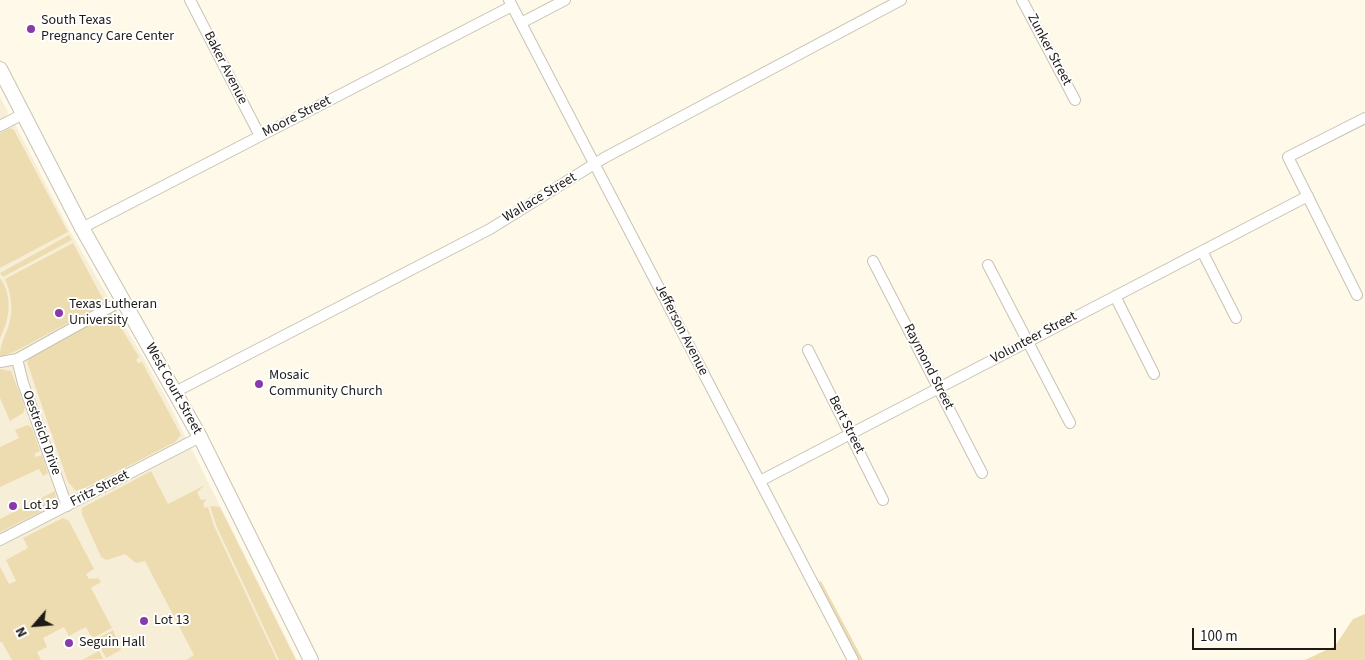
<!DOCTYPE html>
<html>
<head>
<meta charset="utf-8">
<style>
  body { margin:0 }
  #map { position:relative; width:1365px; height:660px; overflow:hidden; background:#fff9e9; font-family:"Source Sans 3",sans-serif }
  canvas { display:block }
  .north { position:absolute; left:10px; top:600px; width:50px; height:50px; -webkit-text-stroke:4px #fff; paint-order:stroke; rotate:243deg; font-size:14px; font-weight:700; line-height:20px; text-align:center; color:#1d1b15 }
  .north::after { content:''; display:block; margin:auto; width:18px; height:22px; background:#1d1b15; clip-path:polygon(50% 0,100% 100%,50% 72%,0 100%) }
  .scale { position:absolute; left:1192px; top:628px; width:144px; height:22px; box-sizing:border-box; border:2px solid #1d1b15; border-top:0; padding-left:6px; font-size:15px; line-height:18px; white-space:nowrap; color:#1d1b15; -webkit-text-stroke:4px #fff; paint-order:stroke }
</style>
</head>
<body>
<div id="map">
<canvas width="1365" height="660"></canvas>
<div class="north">N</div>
<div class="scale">100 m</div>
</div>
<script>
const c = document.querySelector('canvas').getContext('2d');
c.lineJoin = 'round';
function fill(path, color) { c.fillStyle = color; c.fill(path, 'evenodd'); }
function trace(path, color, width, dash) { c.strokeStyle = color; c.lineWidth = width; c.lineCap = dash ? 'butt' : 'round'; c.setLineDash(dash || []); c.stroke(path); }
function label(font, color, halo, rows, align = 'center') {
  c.font = font + ' "Source Sans 3",sans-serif'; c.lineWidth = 4; c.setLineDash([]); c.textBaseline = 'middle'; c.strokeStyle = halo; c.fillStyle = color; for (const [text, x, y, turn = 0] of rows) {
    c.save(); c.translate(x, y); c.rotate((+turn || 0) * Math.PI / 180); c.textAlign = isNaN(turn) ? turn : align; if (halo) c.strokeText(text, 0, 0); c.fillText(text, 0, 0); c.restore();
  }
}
fill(new Path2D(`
  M 0,97 L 8,112 L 7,116 L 0,120 Z
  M 15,124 L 71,233 L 163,392 L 297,660 L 0,660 L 0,131 Z`), '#f7eed7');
fill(new Path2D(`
  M 10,128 L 14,130 L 68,232 L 0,268 L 0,133 Z
  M 69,235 L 72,240 L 3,277 L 0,273 Z
  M 73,243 L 105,303 L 16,351 L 0,357 C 0,345 3,341 7,330 C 14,313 12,296 5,279 Z
  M 0,278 C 13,296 10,319 0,338 Z
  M 112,313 L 139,357 L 136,360 L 138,363 L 142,362 L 181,435 L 175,442 L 83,489 L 76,491 L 68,482 L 27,362 L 30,357 Z
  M 0,369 L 11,371 L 25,407 L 23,413 L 10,421 L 0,398 Z
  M 28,425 L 32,428 L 40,451 L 34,454 L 36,457 L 42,455 L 48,473 L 43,476 L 39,469 L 0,487 L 0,447 L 19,438 L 15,430 Z
  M 151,471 L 168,504 L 205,485 L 197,492 L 201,500 L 206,499 L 203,504 L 205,508 L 208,507 L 214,526 L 277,660 L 186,660 L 194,655 L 145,561 L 136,563 L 125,554 L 107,560 L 101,557 L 82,514 L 82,508 Z
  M 55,491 L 56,501 L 52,506 L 0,532 L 0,519 Z
  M 210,506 L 220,507 L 296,660 L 279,660 L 216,525 Z
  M 63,518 L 69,521 L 94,569 L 86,574 L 89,579 L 98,578 L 101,582 L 91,588 L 112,628 L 95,637 L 91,636 L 86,627 L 69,636 L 64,627 L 43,638 L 47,647 L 37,652 L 41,660 L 12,660 L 2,642 L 0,642 L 0,567 L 9,584 L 16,581 L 6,560 L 28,548 L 23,538 Z
  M 821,581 L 863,660 L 859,660 L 819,582 Z
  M 1365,614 L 1365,660 L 1305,660 L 1335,646 L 1353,619 Z
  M 113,630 L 121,650 L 106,658 L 96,639 Z
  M 99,651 L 103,659 L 82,660 Z`), '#eedcb1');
const minor = new Path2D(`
  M 190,0 L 260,136
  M 509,0 L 853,660
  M 1022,0 L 1075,100
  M 521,23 L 565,0
  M 0,126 L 23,114
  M 82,228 L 512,6
  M 1202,251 L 1236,318
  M 873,261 L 982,473
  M 988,265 L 1070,423
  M 1357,295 L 1288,157 L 1365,118
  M 1115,296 L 1154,374
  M 808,350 L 883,500
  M 17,359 L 23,383 L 67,506
  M 0,362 L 17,359 L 123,300
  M 175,392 L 490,229 L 604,158 L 901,0
  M 760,481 L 1308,196
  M 0,540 L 200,437`);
const major = new Path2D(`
  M 0,69 L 82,228 L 200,437 L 311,660`);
trace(minor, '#c8c2b3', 12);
trace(major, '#c8c2b3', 16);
trace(minor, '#fff', 10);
trace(major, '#fff', 14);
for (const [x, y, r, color] of [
  [31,29,5,"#893aaa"],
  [59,313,5,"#893aaa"],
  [259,384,5,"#893aaa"],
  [13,506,5,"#893aaa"],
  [144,621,5,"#893aaa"],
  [69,643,5,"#893aaa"]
]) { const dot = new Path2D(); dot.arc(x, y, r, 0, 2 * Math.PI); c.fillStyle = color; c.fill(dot); trace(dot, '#fff', 2); }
label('14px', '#1d1b15', '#fff', [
  ["South Texas",41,21],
  ["Pregnancy Care Center",41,37],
  ["Texas Lutheran",69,305],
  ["University",69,321],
  ["Mosaic",269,376],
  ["Community Church",269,392],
  ["Lot 19",23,506],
  ["Lot 13",154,621],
  ["Seguin Hall",79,643]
], 'left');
label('14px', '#1d1b15', '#fff', [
  ["Zunker Street",1049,50,62],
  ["Baker Avenue",225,68,63],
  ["Moore Street",297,117,-27],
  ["Wallace Street",540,198,-31],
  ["Jefferson Avenue",681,330,63],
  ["Volunteer Street",1034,338,-28],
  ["Raymond Street",928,367,63],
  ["West Court Street",173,389,61],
  ["Bert Street",846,425,63],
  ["Oestreich Drive",41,433,70],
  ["Fritz Street",100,489,-27]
]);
</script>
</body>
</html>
